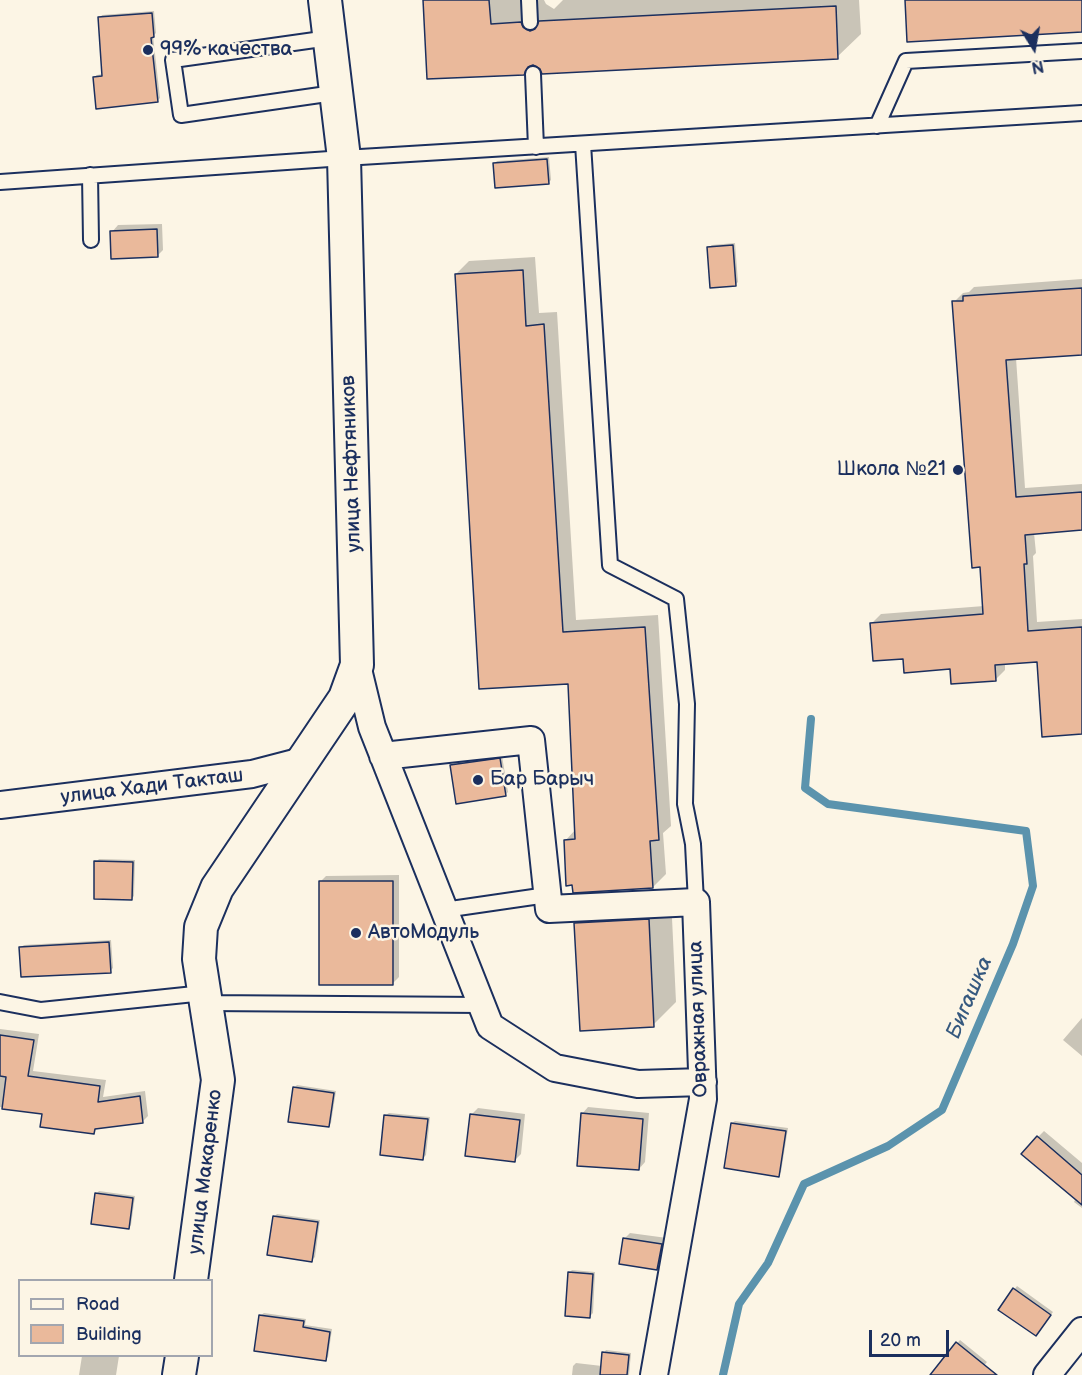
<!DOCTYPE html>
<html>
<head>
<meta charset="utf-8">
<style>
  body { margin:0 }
  #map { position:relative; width:1082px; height:1375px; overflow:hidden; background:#fcf5e5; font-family:"Balsamiq Sans",sans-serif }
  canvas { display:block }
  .legend { position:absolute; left:18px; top:1279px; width:195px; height:78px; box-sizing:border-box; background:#fcf5e5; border:2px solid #a2a6af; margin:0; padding:8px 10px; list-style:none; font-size:18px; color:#1b2f5e }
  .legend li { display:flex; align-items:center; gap:12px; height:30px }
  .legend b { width:30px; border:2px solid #a2a6af }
  .north { position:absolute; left:1004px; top:18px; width:60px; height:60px; -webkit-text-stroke:4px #fcf5e5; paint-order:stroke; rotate:169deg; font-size:16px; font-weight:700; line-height:24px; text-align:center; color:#1b2f5e }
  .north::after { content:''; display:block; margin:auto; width:21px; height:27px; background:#1b2f5e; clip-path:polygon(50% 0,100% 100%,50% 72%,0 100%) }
  .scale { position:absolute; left:869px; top:1330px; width:80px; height:27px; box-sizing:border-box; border:3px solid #1b2f5e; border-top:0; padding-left:8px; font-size:18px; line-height:21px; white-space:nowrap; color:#1b2f5e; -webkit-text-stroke:4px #fcf5e5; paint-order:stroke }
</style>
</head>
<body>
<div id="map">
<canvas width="1082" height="1375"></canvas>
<ul class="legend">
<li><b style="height:8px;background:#fcf5e5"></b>Road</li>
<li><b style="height:16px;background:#eab99b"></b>Building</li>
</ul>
<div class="north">N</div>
<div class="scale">20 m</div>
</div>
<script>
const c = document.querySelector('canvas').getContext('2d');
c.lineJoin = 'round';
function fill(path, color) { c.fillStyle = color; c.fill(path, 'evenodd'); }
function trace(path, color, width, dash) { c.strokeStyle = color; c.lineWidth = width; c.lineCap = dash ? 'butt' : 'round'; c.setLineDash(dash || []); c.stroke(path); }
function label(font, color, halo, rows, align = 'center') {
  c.font = font + ' "Balsamiq Sans",sans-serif'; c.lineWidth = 5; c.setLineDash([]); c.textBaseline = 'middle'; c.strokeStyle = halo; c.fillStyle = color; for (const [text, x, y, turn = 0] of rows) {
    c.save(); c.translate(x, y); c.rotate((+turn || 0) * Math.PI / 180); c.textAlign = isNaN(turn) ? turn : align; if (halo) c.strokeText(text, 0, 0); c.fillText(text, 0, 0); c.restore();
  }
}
fill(new Path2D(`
  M 425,0 L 544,0 L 546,4 L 554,9 L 563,0 L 859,0 L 861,34 L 837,57 L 541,68 L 533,63 L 523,73 Z
  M 154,11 L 156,33 L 153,36 L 160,98 L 157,101 L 94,77 L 97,75 L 103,74 L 100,18 L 102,15 Z
  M 549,157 L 551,180 L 548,183 L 494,164 L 497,161 Z
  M 162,224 L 163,250 L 157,256 L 112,232 L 118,225 Z
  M 735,243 L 738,282 L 735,285 L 709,247 L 712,245 Z
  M 535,257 L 539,313 L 557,312 L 576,620 L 658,615 L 671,826 L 663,833 L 666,874 L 653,887 L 565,841 L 576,829 L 569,682 L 456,274 L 469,261 Z
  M 1082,279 L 1082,353 L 1016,358 L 1025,488 L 1082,484 L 1082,529 L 1034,533 L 1036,553 L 1033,556 L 1037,622 L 1082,619 L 1082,732 L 1038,660 L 1005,663 L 1005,670 L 996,679 L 904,657 L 872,623 L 881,614 L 984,606 L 954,302 L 963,293 L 969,292 L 974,287 Z
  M 502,756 L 508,792 L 505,795 L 452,765 L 455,762 Z
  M 99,859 L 135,860 L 134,896 L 131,899 L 96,862 Z
  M 399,875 L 399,977 L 393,983 L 320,882 L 326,876 Z
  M 671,897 L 676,1002 L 653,1025 L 576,923 L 599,900 Z
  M 111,940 L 113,968 L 110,971 L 21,947 L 24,945 Z
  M 1082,1018 L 1082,1056 L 1063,1040 Z
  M 0,1029 L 39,1034 L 33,1071 L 106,1080 L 103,1097 L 145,1091 L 148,1116 L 142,1122 L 99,1127 L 93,1132 L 43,1113 L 0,1107 Z
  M 297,1085 L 336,1091 L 331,1123 L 328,1126 L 294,1088 Z
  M 588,1107 L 649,1113 L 645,1162 L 639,1169 L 582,1114 Z
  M 478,1108 L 525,1114 L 521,1154 L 514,1161 L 472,1114 Z
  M 389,1113 L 430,1117 L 426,1155 L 423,1158 L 386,1115 Z
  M 735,1121 L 788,1128 L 781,1172 L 778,1175 L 732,1123 Z
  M 1044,1131 L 1082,1163 L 1082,1208 L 1074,1202 L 1076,1198 L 1038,1137 Z
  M 99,1191 L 135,1196 L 131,1225 L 129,1228 L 96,1194 Z
  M 277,1214 L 320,1220 L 315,1257 L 312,1260 L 274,1217 Z
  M 630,1233 L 667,1238 L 663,1262 L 657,1268 L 624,1239 Z
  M 572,1270 L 595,1272 L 593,1313 L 590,1316 L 569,1273 Z
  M 1017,1286 L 1053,1312 L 1038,1332 L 1000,1309 Z
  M 264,1313 L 306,1319 L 305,1325 L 332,1329 L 328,1357 L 325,1360 L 261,1315 Z
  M 960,1340 L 987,1362 L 976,1375 L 931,1375 Z
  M 606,1350 L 631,1353 L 629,1375 L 572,1375 L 573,1366 L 576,1363 L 602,1366 L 604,1353 Z
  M 82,1356 L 119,1356 L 116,1375 L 79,1375 Z`), '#0003');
trace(new Path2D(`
  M 723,1375 L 739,1304 L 768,1263 L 804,1184 L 888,1146 L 942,1110 L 1013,944 L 1033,886 L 1026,831 L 828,804 L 805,788 L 811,719`), '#5b93ad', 8);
const building = new Path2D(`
  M 423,0 L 489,0 L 491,24 L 521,22 L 523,27 L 530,31 L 535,29 L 539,21 L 836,6 L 838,59 L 542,74 L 540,69 L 533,65 L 528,67 L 524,75 L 427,79 Z
  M 905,0 L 1082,0 L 1082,32 L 907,42 Z
  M 152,13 L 154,37 L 151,38 L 158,102 L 96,109 L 93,77 L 102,76 L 98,17 Z
  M 547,159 L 549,184 L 495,188 L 493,163 Z
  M 157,229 L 158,257 L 111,259 L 110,231 Z
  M 733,245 L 736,286 L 710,288 L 707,247 Z
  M 523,270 L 526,326 L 544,324 L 563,632 L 645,627 L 659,840 L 650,841 L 653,888 L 573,893 L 572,885 L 566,886 L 564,840 L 575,839 L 568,684 L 479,689 L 455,274 Z
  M 1082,288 L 1082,355 L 1006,360 L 1016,497 L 1082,492 L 1082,530 L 1025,535 L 1027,564 L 1024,564 L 1028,631 L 1082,627 L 1082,734 L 1042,737 L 1037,662 L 995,665 L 996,681 L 951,684 L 950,669 L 904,673 L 903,659 L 873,661 L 870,623 L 983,614 L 980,567 L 972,568 L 952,301 L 963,301 L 963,296 Z
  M 500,758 L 506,796 L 456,804 L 450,765 Z
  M 94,861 L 133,862 L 132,900 L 94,899 Z
  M 319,881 L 393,881 L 393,985 L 319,985 Z
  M 649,919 L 654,1027 L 580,1031 L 574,923 Z
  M 109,942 L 111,973 L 21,977 L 19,947 Z
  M 0,1035 L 34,1040 L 28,1076 L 100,1086 L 98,1102 L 140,1096 L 143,1123 L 95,1129 L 94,1134 L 40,1127 L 42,1114 L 2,1109 L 6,1077 L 0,1076 Z
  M 293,1087 L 334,1093 L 329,1127 L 288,1122 Z
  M 581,1113 L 643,1119 L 639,1170 L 577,1166 Z
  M 470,1114 L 520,1120 L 515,1162 L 465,1156 Z
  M 384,1115 L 428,1119 L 423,1160 L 380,1155 Z
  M 731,1123 L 786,1131 L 779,1177 L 724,1168 Z
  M 1037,1136 L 1082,1175 L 1082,1205 L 1021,1154 Z
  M 95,1193 L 133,1198 L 129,1229 L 91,1224 Z
  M 273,1216 L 318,1222 L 312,1262 L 267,1255 Z
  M 623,1238 L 662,1244 L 657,1270 L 619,1264 Z
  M 568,1272 L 593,1274 L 590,1318 L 565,1316 Z
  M 1013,1288 L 1051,1315 L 1036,1336 L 998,1310 Z
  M 259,1315 L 304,1321 L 303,1327 L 330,1332 L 326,1361 L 254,1351 Z
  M 956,1342 L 997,1375 L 930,1375 Z
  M 602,1352 L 629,1355 L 627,1375 L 600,1375 Z`);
fill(building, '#eab99b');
trace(building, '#1b2f5e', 1.5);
const service = new Path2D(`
  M 529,0 L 530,22
  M 329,38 L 173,60 L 181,115 L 334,93
  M 533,74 L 536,147
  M 877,126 L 906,61 L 1082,51
  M 583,144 L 610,565 L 676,599 L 687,704 L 685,804 L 693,844 L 696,902
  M 90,175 L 91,240
  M 0,182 L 344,158 L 1082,113
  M 444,910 L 547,895
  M 0,1002 L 41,1010 L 204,993
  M 206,1003 L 482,1005`);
const minor = new Path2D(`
  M 357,665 L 372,727 L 490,1026 L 555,1068 L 638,1084 L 703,1082
  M 383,756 L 531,740 L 549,909 L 696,902 L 703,1099 L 654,1375
  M 0,805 L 252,774 L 302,761
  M 1047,1375 L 1082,1331`);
const tertiary = new Path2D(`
  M 191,1280 L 218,1080 L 199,959 L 201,927 L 217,888 L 345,698 L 357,665 L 344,158 L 325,0
  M 179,1375 L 182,1356`);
trace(service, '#1b2f5e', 18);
trace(minor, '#1b2f5e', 30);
trace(tertiary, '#1b2f5e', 36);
trace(service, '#fcf5e5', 14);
trace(minor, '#fcf5e5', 26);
trace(tertiary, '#fcf5e5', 32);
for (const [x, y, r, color] of [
  [148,50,6,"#1b2f5e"],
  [958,470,6,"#1b2f5e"],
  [478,780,6,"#1b2f5e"],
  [356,933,6,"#1b2f5e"]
]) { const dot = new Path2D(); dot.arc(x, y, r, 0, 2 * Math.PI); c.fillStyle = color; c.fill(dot); trace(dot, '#fcf5e5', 2); }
label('20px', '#1b2f5e', '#fcf5e5', [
  ["99% качества",160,50],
  ["Школа №21",946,470,"right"],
  ["Бар Барыч",490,780],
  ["АвтоМодуль",368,933]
], 'left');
label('20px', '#1b2f5e', '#fcf5e5', [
  ["улица Нефтяников",352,464,-92],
  ["улица Хади Такташ",152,787,-7],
  ["Овражная улица",699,1019,-92],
  ["улица Макаренко",206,1172,-83]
]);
label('italic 21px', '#36597f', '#fcf5e5', [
  ["Бигашка",970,998,-67]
]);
</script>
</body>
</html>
